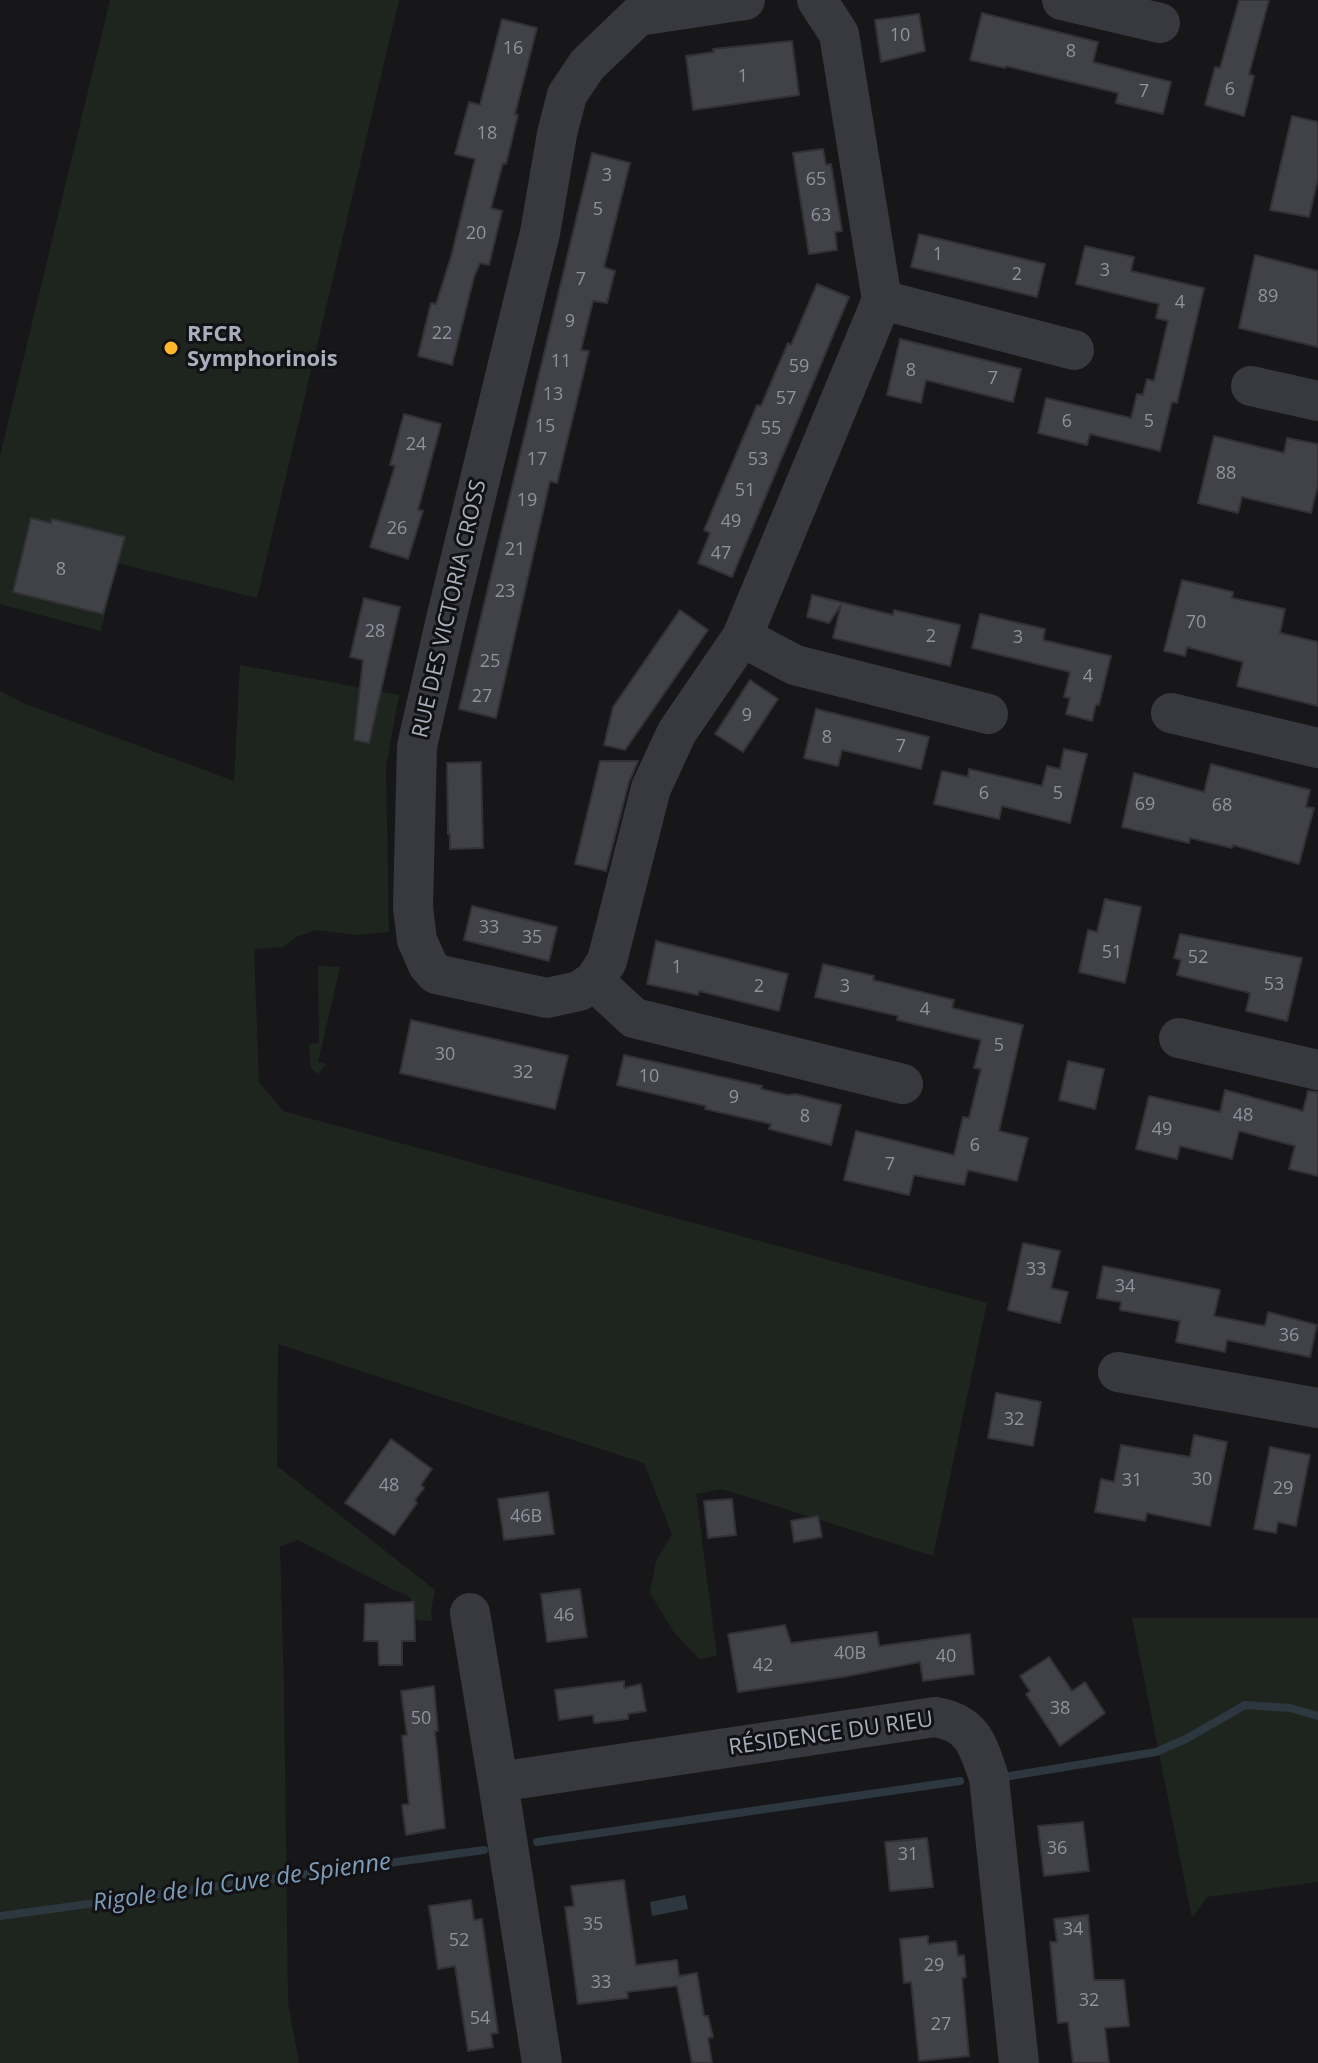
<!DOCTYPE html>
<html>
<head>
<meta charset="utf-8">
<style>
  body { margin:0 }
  canvas { display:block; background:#17171a }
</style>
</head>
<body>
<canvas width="1318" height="2063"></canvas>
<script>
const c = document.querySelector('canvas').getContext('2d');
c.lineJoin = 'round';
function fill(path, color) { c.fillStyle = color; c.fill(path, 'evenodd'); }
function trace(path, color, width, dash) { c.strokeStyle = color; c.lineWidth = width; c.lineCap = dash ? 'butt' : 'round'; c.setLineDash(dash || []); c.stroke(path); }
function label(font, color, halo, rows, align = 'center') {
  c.font = font + ' "Open Sans",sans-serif'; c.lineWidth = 6; c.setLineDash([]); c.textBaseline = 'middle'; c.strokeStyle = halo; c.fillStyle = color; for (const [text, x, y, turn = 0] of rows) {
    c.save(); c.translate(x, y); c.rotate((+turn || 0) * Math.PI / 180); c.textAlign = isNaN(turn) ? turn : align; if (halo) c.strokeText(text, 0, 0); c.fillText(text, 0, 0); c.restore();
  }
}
fill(new Path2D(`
  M 110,0 L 399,0 L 257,598 L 117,563 L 101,631 L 0,604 L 0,456 Z
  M 240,665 L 399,695 L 386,766 L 389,932 L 357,935 L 316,930 L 296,937 L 283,947 L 254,949 L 259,1082 L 283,1111 L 987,1303 L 933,1556 L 723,1489 L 696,1494 L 717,1656 L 699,1659 L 673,1631 L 650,1593 L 656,1561 L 672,1534 L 644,1463 L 278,1344 L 277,1466 L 435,1590 L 431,1611 L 432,1621 L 417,1620 C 414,1604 413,1594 396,1591 L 298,1540 L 280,1547 L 284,1689 L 288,2003 L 299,2063 L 0,2063 L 0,691 L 25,704 L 234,781 Z
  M 318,966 L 340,967 L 318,1062 L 326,1064 L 318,1074 L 311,1069 L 309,1044 L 319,1043 Z
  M 1132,1618 L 1318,1618 L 1318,1882 L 1207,1897 L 1192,1918 Z`), '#1d251e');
fill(new Path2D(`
  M 685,1895 L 688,1909 L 652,1916 L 650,1902 Z`), '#2c373f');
trace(new Path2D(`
  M 1010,1776 L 1156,1752 L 1186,1739 L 1245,1705 L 1290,1708 L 1318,1716
  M 537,1842 L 960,1781
  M 0,1916 L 484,1850`), '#2c373f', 8);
const building = new Path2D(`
  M 1239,0 L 1269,0 L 1249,74 L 1254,76 L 1244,116 L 1205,105 L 1215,67 L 1220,68 Z
  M 982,13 L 1098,42 L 1093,62 L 1171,82 L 1163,114 L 1116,103 L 1118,93 L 1006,66 L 1005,68 L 970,60 Z
  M 919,14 L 925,51 L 881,62 L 875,20 Z
  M 502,19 L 537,28 L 515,114 L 518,115 L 506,164 L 503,163 L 491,208 L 502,211 L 489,265 L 480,263 L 474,277 L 452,365 L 418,356 L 431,303 L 436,304 L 451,257 L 475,159 L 455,154 L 469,102 L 480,105 Z
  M 792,41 L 799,95 L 693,110 L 686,56 L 714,52 L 713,49 Z
  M 1292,116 L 1318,122 L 1318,179 L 1309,217 L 1270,210 Z
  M 823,149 L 826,165 L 831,164 L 842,231 L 835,232 L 837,250 L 809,254 L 793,153 Z
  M 592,153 L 630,163 L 604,267 L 615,271 L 607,303 L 593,301 L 581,350 L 589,351 L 557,483 L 550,481 L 496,718 L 459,709 Z
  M 919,234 L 1045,264 L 1037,297 L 911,267 Z
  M 1085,246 L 1134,257 L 1131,271 L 1204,288 L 1177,403 L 1172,402 L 1160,451 L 1090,434 L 1087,445 L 1038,433 L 1046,398 L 1131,418 L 1137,394 L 1143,395 L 1147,379 L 1154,381 L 1168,321 L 1156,318 L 1159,304 L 1076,284 Z
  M 1255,255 L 1318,271 L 1318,347 L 1239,328 Z
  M 817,284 L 849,297 L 732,577 L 698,563 L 710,533 L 704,530 L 757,405 L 761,406 L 788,343 L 791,345 Z
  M 900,339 L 1021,369 L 1013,402 L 926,380 L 921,403 L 887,395 Z
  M 404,414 L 441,424 L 418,510 L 423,511 L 408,559 L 370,547 L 395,466 L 390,465 Z
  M 1214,436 L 1284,453 L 1287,438 L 1318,444 L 1318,485 L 1311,513 L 1242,497 L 1238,513 L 1198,503 Z
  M 31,518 L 51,523 L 52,519 L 125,537 L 103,614 L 13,592 Z
  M 1182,580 L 1233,592 L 1232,598 L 1285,609 L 1280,633 L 1318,642 L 1318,706 L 1237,686 L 1243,662 L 1187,647 L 1185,656 L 1164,651 Z
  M 812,595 L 893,615 L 894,610 L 960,625 L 950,666 L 833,638 L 841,605 L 829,623 L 807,617 Z
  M 364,598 L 400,607 L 369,743 L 354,740 L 363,660 L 350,657 Z
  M 680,610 L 708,630 L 625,750 L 604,745 L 613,707 Z
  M 980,614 L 1045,629 L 1043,640 L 1111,656 L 1099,705 L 1096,704 L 1092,721 L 1066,714 L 1070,698 L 1064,697 L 1070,672 L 972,648 Z
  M 750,680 L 778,699 L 743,752 L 715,734 Z
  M 816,709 L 929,737 L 921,769 L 842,750 L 838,766 L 804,758 Z
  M 1064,749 L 1087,754 L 1070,823 L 1002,806 L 999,819 L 934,804 L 942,771 L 968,777 L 969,769 L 1042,786 L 1047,766 L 1060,769 Z
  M 600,761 L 638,761 L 629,782 L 606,871 L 575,864 Z
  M 481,762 L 483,848 L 450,849 L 450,834 L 448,834 L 447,763 Z
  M 1211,764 L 1310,790 L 1306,807 L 1314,808 L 1299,864 L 1233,845 L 1232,848 L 1190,838 L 1189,843 L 1122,827 L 1134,773 L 1204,792 Z
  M 1105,899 L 1141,907 L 1125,983 L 1079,972 L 1088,930 L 1097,932 Z
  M 472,906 L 557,927 L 549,961 L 464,940 Z
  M 1180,934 L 1302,958 L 1287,1021 L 1246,1011 L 1250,993 L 1177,975 L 1181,960 L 1174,958 Z
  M 656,941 L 788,974 L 779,1011 L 699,991 L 698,995 L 647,984 Z
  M 823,964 L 874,976 L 873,980 L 954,1000 L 952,1008 L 1023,1025 L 999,1131 L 1028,1138 L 1017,1181 L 968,1170 L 964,1185 L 914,1175 L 909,1195 L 844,1180 L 856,1131 L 954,1155 L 963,1117 L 969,1118 L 981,1069 L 974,1068 L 981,1040 L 897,1020 L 898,1016 L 815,997 Z
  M 411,1020 L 568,1056 L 555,1109 L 400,1073 Z
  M 624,1055 L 762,1086 L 761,1089 L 788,1095 L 795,1094 L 841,1105 L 831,1145 L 769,1129 L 771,1124 L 705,1109 L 706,1106 L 617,1085 Z
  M 1068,1061 L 1104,1069 L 1095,1109 L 1059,1100 Z
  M 1225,1090 L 1303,1111 L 1308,1091 L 1318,1092 L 1318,1176 L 1289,1169 L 1295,1146 L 1239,1131 L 1232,1159 L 1180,1146 L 1177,1159 L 1136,1149 L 1149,1096 L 1220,1112 Z
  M 1023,1243 L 1060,1251 L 1051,1288 L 1068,1292 L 1060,1323 L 1008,1310 Z
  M 1103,1266 L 1220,1290 L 1214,1316 L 1265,1326 L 1268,1312 L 1317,1325 L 1310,1357 L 1227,1340 L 1225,1352 L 1176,1342 L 1180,1321 L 1120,1310 L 1121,1302 L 1097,1298 Z
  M 996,1393 L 1041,1402 L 1033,1446 L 988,1438 Z
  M 1194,1435 L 1227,1442 L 1210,1526 L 1147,1513 L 1145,1521 L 1095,1512 L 1101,1479 L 1114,1482 L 1121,1445 L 1190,1457 Z
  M 391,1439 L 432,1469 L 421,1485 L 424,1488 L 415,1500 L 417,1503 L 394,1535 L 345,1503 Z
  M 1270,1447 L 1310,1455 L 1296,1526 L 1278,1522 L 1276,1533 L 1254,1529 Z
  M 548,1492 L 554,1534 L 504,1540 L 498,1499 Z
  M 732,1499 L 736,1535 L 708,1538 L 704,1501 Z
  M 818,1516 L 822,1537 L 794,1542 L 791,1521 Z
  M 580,1589 L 587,1637 L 547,1642 L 541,1594 Z
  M 414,1602 L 415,1641 L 402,1641 L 402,1665 L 379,1665 L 378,1641 L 364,1641 L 365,1604 Z
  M 785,1625 L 791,1643 L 877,1632 L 879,1646 L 970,1634 L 974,1674 L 923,1681 L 920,1662 L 843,1677 L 738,1692 L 728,1634 Z
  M 1049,1657 L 1072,1691 L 1085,1682 L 1105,1713 L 1060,1746 L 1026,1694 L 1030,1691 L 1020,1676 Z
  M 624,1681 L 624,1688 L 641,1684 L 646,1711 L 628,1714 L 628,1719 L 594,1723 L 593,1715 L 559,1720 L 555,1690 Z
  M 434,1686 L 438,1731 L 435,1731 L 445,1828 L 406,1835 L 402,1805 L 409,1804 L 402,1736 L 407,1735 L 401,1691 Z
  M 1083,1822 L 1089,1871 L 1044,1876 L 1038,1826 Z
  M 927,1838 L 933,1887 L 890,1891 L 885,1842 Z
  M 624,1880 L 636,1965 L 677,1960 L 679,1976 L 697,1973 L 704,2016 L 708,2016 L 713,2037 L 708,2038 L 712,2063 L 692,2063 L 677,1986 L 627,1992 L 628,1998 L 578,2004 L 565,1907 L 574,1906 L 571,1886 Z
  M 471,1900 L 474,1920 L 482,1919 L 498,2033 L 491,2034 L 493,2047 L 468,2051 L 455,1966 L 438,1969 L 429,1906 Z
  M 1088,1915 L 1094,1980 L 1124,1980 L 1129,2026 L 1105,2028 L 1109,2063 L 1073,2063 L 1068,2022 L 1058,2023 L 1050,1942 L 1057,1942 L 1054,1919 Z
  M 928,1936 L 928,1944 L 956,1941 L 958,1956 L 964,1955 L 966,1977 L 962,1978 L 969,2056 L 919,2061 L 911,1982 L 904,1983 L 900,1939 Z`);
fill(building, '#414247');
trace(building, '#313136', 2);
trace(new Path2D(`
  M 745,0 L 638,16 L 587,65 L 567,95 L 557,134 L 540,233 L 447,615 L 417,746 L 413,907 L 417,940 L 428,965 L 436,974 L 547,998 L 579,991 L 594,981 L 607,961 L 651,788 L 677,732 L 742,637 L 882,300 L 839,34 L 817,0
  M 1062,0 L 1160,23
  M 882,300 L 1074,350
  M 1251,386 L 1318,401
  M 742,637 L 795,665 L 988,714
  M 1171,713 L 1318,748
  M 594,981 L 634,1018 L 903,1084
  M 1179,1038 L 1318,1070
  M 1118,1372 L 1318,1408
  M 470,1613 L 498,1782
  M 542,2063 L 498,1782 L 935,1717 C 973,1723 978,1745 989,1778 L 1019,2063`), '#38393f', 40);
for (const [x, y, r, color] of [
  [171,348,8,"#ffb72a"]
]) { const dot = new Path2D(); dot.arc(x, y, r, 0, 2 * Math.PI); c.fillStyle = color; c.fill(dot); trace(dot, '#121215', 3); }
label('18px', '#8e939e', null, [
  ["10",900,36],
  ["16",513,49],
  ["8",1071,52],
  ["1",743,77],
  ["6",1230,90],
  ["7",1144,92],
  ["18",487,134],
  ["3",607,176],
  ["65",816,180],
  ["5",598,210],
  ["63",821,216],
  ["20",476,234],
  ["1",938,255],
  ["3",1105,271],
  ["2",1017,275],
  ["7",581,280],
  ["89",1268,297],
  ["4",1180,303],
  ["9",570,322],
  ["22",442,334],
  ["11",561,362],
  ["59",799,367],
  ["8",911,371],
  ["7",993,379],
  ["13",553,395],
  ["57",786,399],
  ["6",1067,422],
  ["5",1149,422],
  ["15",545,427],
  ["55",771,429],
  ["24",416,445],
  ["17",537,460],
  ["53",758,460],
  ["88",1226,474],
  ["51",745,491],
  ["19",527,501],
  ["49",731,522],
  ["26",397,529],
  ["21",515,550],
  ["47",721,554],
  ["8",61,570],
  ["23",505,592],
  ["70",1196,623],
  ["28",375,632],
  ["2",931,637],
  ["3",1018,638],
  ["25",490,662],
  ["4",1088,677],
  ["27",482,697],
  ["9",747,716],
  ["8",827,738],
  ["7",901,747],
  ["6",984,794],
  ["5",1058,794],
  ["69",1145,805],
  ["68",1222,806],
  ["33",489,928],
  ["35",532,938],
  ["51",1112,953],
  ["52",1198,958],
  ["1",677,968],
  ["53",1274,985],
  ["2",759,987],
  ["3",845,987],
  ["4",925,1010],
  ["5",999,1046],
  ["30",445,1055],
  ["32",523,1073],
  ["10",649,1077],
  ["9",734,1098],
  ["48",1243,1116],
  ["8",805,1117],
  ["49",1162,1130],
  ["6",975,1146],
  ["7",890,1165],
  ["33",1036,1270],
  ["34",1125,1287],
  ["36",1289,1336],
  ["32",1014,1420],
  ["30",1202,1480],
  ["31",1132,1481],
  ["48",389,1486],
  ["29",1283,1489],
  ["46B",526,1517],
  ["46",564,1616],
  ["40B",850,1654],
  ["40",946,1657],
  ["42",763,1666],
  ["38",1060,1709],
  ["50",421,1719],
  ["36",1057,1849],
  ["31",908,1855],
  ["35",593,1925],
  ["34",1073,1930],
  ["52",459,1941],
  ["29",934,1966],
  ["33",601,1983],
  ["32",1089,2001],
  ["54",480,2019],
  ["27",941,2025]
]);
label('bold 22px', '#a8aebb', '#121215', [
  ["RFCR",187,335],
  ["Symphorinois",187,360]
], 'left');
label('22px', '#a8aebb', '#121215', [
  ["RUE DES VICTORIA CROSS",450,609,-77],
  ["RÉSIDENCE DU RIEU",831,1734,-8]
]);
label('italic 24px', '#7c9db9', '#121215', [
  ["Rigole de la Cuve de Spienne",242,1883,-8]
]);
</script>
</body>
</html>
